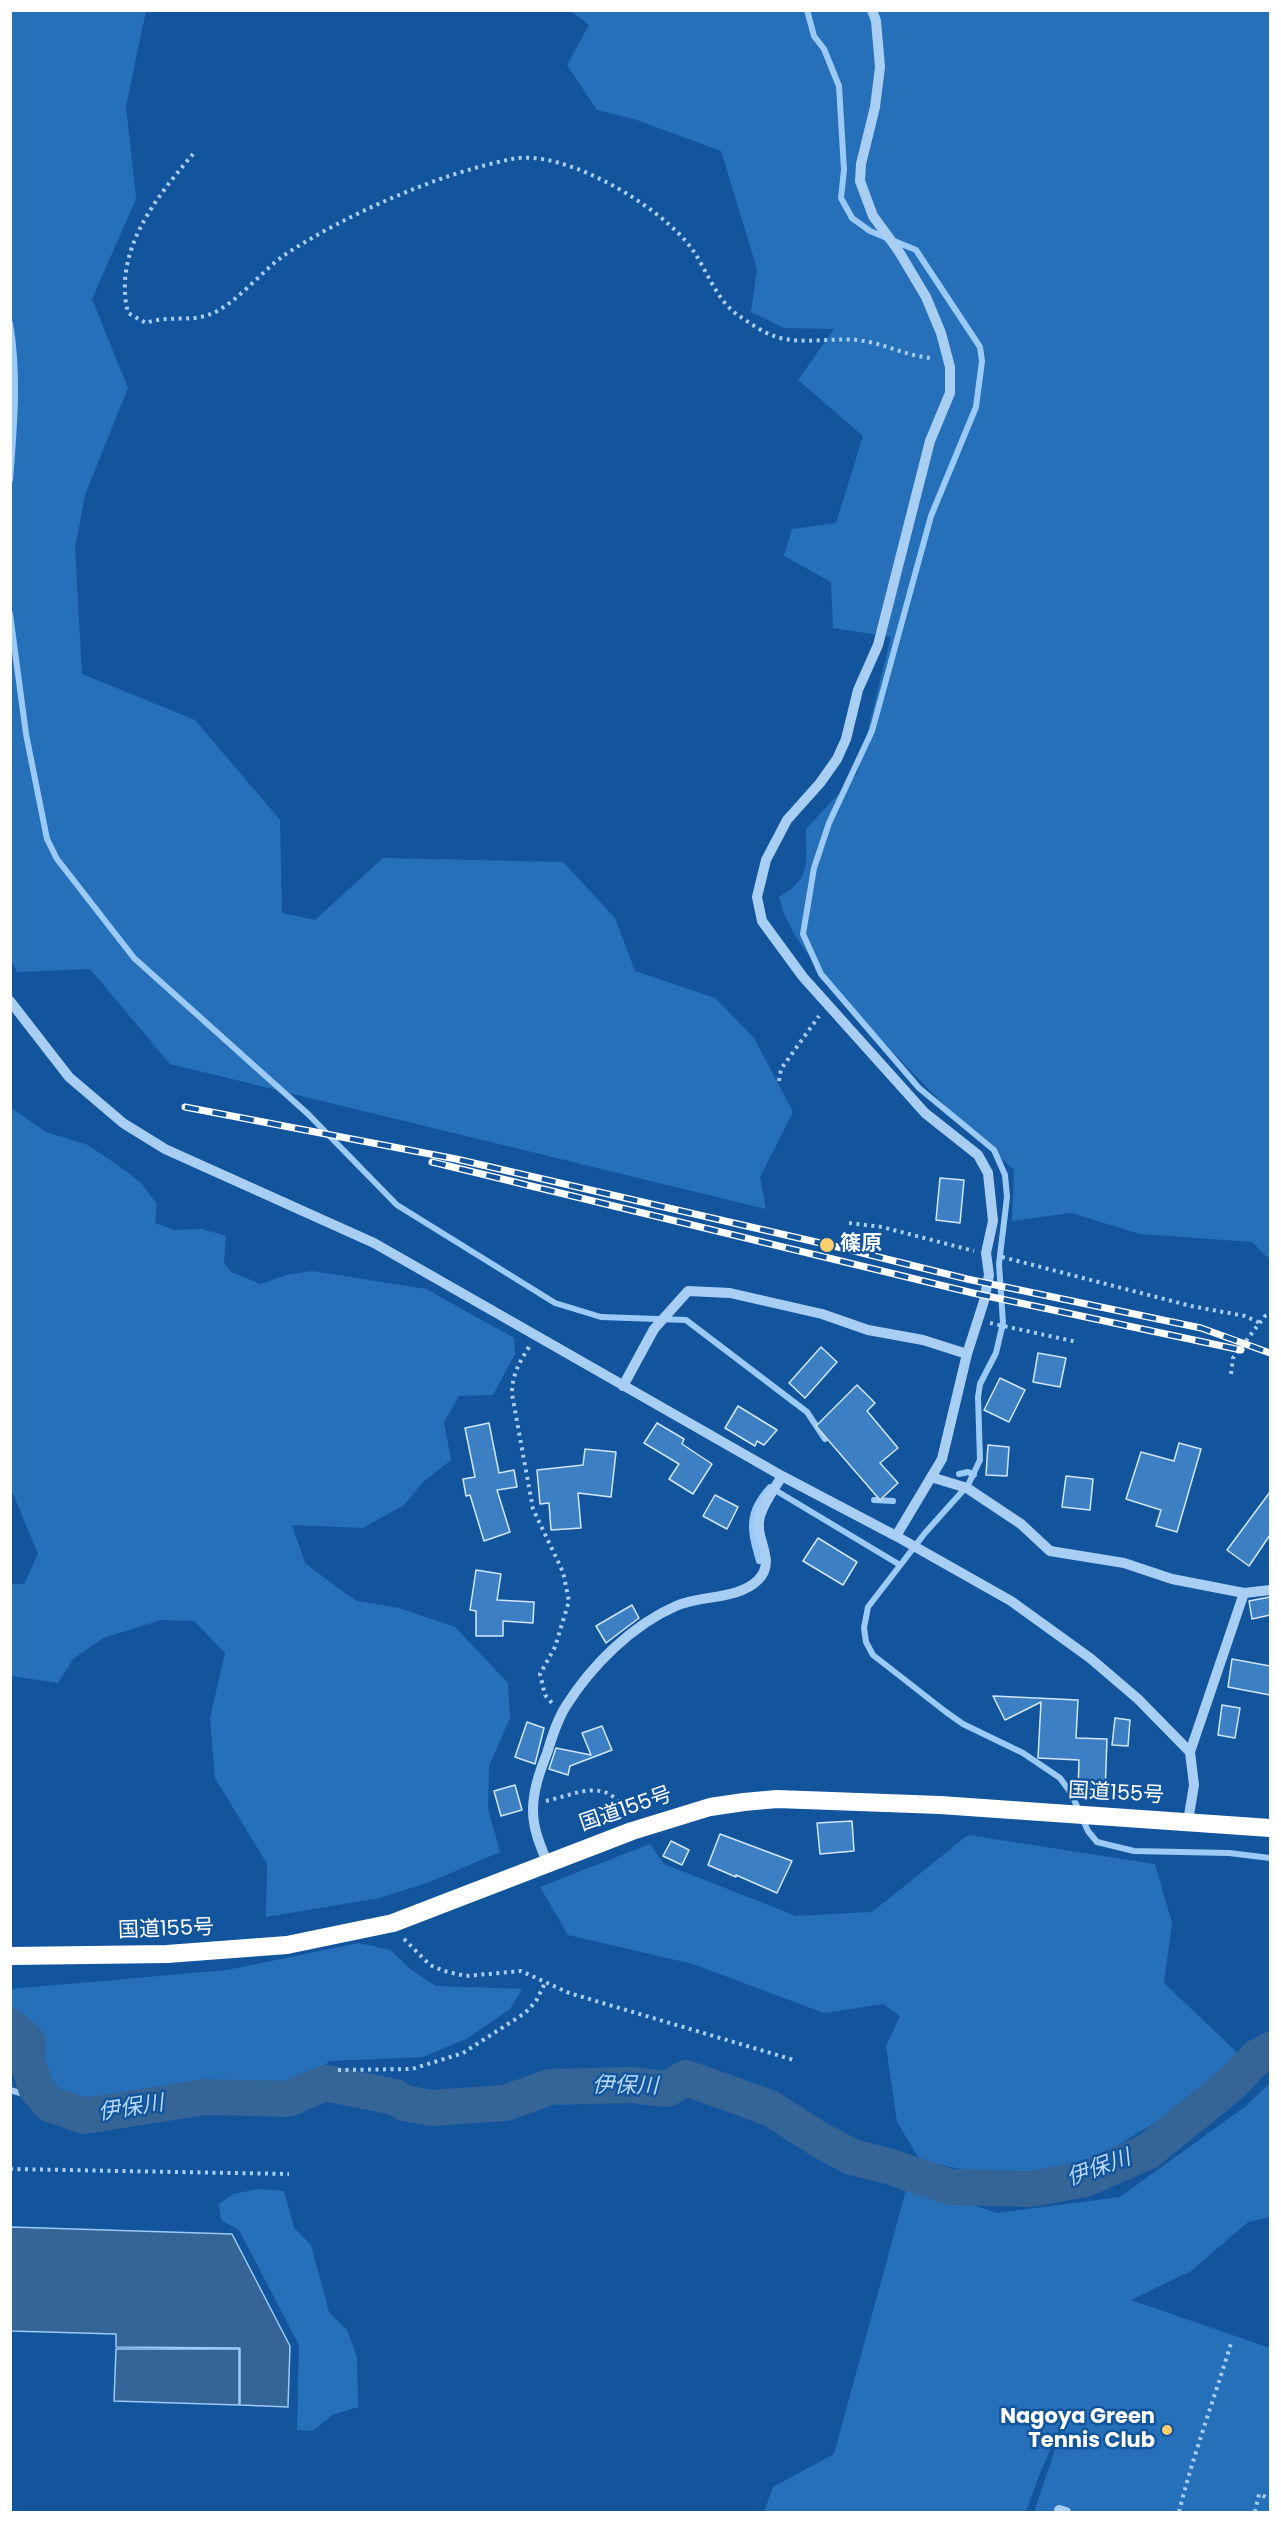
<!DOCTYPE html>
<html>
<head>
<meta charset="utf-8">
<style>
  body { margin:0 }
  #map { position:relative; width:1281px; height:2523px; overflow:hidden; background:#13559c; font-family:Poppins,sans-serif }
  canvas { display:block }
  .frame { position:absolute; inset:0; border:12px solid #fff; pointer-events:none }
</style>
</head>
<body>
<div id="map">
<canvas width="1281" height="2523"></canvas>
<div class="frame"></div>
</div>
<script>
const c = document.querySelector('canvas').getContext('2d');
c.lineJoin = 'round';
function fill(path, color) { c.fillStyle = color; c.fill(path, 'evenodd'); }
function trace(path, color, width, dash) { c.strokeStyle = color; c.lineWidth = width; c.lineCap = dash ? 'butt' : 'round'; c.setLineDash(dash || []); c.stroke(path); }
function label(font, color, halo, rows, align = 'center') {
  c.font = font + ' Poppins,"Noto Sans JP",sans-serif'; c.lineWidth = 5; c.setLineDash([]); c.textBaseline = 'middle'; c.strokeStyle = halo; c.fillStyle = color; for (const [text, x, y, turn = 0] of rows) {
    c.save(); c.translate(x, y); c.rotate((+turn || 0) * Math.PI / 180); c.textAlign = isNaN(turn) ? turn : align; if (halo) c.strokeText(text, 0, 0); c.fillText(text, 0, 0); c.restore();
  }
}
fill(new Path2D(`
  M 10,11 L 146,11 L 126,106 L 136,199 L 92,299 L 128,388 L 85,495 L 75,548 L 82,674 L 195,720 L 280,820 L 282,913 L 315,920 L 383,858 L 563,862 L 615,918 L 635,971 L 715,998 L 754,1038 L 793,1112 L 760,1177 L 766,1209 L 170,1064 L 90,969 L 17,972 L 10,958 Z
  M 571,11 L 1270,11 L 1270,1260 L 1252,1242 L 1140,1234 L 1071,1213 L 1012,1221 L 1014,1170 C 952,1114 894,1057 840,993 C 816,965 788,934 779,897 C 813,877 805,864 806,829 L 857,774 L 891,637 L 833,628 L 831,582 L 784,556 L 792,529 L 836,523 L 863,436 L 798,380 L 834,329 L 784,328 L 751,312 L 757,269 L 721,151 L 634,119 L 597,110 L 567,65 L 589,25 Z
  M 11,1108 L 46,1132 L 88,1145 L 123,1169 L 141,1183 L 157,1204 L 155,1223 L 174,1230 L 202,1229 L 226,1236 L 224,1263 L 231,1272 L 261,1284 L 286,1275 L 312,1271 L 426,1289 L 514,1338 L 515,1354 L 493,1395 L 459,1396 L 444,1422 L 451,1460 L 423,1482 L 404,1505 L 363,1528 L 292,1525 L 305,1563 L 338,1588 L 357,1601 L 399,1608 L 455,1627 L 508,1683 L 510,1718 L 489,1766 L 488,1809 L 500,1852 L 427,1883 L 379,1898 L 266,1917 L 267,1864 L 215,1778 L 210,1718 L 225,1653 L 194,1621 L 161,1620 L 103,1638 L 73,1659 L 58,1683 L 11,1676 L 11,1584 L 24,1584 L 38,1554 L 11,1489 Z
  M 968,1835 L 1155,1864 L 1172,1923 L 1164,1983 L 1244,2059 L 1177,2109 L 1099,2157 L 1009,2180 L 920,2160 L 897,2122 L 886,2046 L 900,2016 L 883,2004 L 824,2013 L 693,1964 L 568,1935 L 540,1887 L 650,1844 L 664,1864 L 796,1916 L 872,1912 Z
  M 359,1943 L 390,1950 L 414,1972 L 436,1986 L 522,1989 L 510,2009 L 468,2038 L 423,2057 L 330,2061 L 291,2090 L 233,2089 L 160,2093 L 106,2102 L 79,2102 L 53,2096 L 43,2083 L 34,2062 L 34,2044 L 18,2020 L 11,2017 L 11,1989 L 227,1970 Z
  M 1270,2083 L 1270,2217 L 1248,2222 L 1191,2271 L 1131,2300 L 1270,2348 L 1270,2512 L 1034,2512 L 1068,2411 L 1040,2473 L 1026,2512 L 764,2512 L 773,2487 L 834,2454 L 908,2183 L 997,2213 L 1120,2197 L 1246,2106 Z
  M 259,2189 L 284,2191 L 294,2228 L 311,2245 L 329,2312 L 347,2330 L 357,2357 L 358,2407 L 332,2415 L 313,2431 L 297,2430 L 299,2345 L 239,2230 L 221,2220 L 219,2204 L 233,2194 Z`), '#2670ba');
const water = new Path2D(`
  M 11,2227 L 232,2234 L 290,2346 L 288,2407 L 240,2405 L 240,2348 L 116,2347 L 116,2334 L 11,2331 Z
  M 116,2349 L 239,2349 L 239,2405 L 114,2401 Z`);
fill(water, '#356497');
trace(water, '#9bcaf6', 1.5);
trace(new Path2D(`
  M 807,10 L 814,36 L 824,49 L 839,86 L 844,170 L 841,198 L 852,218 L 870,231 L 916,250 L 980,347 L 982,361 L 976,407 L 931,516 L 872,731 L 829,823 L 814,868 L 803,934 L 821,974 L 919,1088 L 994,1150 L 1005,1175 L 1007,1197 L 999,1264 L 1003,1323 L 996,1353 L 980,1384 L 978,1397 L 980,1460 L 968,1485 L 925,1533 L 868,1607 L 864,1628 L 866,1642 L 873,1655 L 946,1712 L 963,1724 L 1023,1753 L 1060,1778 L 1071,1793 L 1088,1831 L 1097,1842 L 1134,1851 L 1229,1853 L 1270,1858
  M 10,323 C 19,375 14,429 10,480
  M 10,614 L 26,734 L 47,839 L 57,859 L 134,958 L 308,1114 L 397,1205 L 555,1303 L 601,1317 L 686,1320 L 807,1412 L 825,1439
  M 959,1474 L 968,1472 L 974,1475
  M 874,1500 L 893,1501
  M 759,1561 C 750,1530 746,1513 770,1487 L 900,1565
  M 10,2090 L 48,2101`), '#9bcaf6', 6);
trace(new Path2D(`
  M 10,2026 L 28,2042 L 28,2062 L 36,2088 L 50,2104 L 84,2116 L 205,2097 L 288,2099 L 325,2083 L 395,2097 L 404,2103 L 431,2108 L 505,2103 L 550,2087 L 630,2085 L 667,2089 L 686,2078 L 770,2108 L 818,2139 L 852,2157 L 888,2166 L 950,2187 L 1031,2189 L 1085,2179 L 1147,2152 L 1230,2085 L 1257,2057 L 1270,2050`), '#356497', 36);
const building = new Path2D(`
  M 940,1178 L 964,1180 L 960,1223 L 936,1220 Z
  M 821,1347 L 837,1362 L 805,1398 L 789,1383 Z
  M 1038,1353 L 1066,1358 L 1060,1387 L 1033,1382 Z
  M 1000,1378 L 1025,1390 L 1009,1422 L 984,1410 Z
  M 857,1385 L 875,1403 L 867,1411 L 898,1448 L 880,1463 L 898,1483 L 880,1500 L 816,1426 Z
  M 738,1406 L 777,1430 L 764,1445 L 757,1441 L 755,1446 L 725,1428 Z
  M 489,1423 L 499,1473 L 514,1470 L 517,1487 L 497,1490 L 510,1532 L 484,1541 L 470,1495 L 466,1496 L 463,1479 L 475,1477 L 465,1428 Z
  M 657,1423 L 684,1439 L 682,1444 L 712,1464 L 693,1494 L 669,1479 L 679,1464 L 644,1443 Z
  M 1179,1443 L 1201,1449 L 1177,1532 L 1156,1526 L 1161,1510 L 1126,1499 L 1141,1452 L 1174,1461 Z
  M 988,1445 L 1009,1447 L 1007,1476 L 986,1475 Z
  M 585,1449 L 616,1452 L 611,1497 L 578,1493 L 581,1528 L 551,1530 L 549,1503 L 540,1504 L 537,1470 L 583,1465 Z
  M 1066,1476 L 1093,1479 L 1090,1510 L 1062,1507 Z
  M 1270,1492 L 1270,1535 L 1249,1566 L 1227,1550 Z
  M 715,1495 L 738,1507 L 727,1529 L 703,1516 Z
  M 818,1538 L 857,1562 L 843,1585 L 803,1561 Z
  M 476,1570 L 501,1574 L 497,1600 L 534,1602 L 533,1623 L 503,1621 L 503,1636 L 476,1636 L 476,1611 L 470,1610 Z
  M 1270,1597 L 1270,1615 L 1252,1619 L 1249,1601 Z
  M 632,1605 L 639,1618 L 606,1643 L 596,1626 Z
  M 1232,1659 L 1270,1666 L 1270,1695 L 1228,1687 Z
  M 993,1696 L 1078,1700 L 1076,1738 L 1107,1739 L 1105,1794 L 1078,1793 L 1079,1760 L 1038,1758 L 1041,1702 L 1005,1720 Z
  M 1222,1705 L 1240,1708 L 1235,1738 L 1218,1735 Z
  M 1115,1718 L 1130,1720 L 1128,1746 L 1112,1745 Z
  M 527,1722 L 544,1728 L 535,1764 L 515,1757 Z
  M 602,1726 L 612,1750 L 570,1766 L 568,1775 L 549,1769 L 556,1748 L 591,1755 L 582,1733 Z
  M 515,1785 L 522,1810 L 501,1816 L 494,1791 Z
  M 852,1821 L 854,1851 L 820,1854 L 817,1823 Z
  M 720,1834 L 792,1861 L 777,1893 L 736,1875 L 736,1877 L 708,1865 Z
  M 671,1841 L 689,1850 L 682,1865 L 663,1856 Z`);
fill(building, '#3d7fc3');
trace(building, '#d1e7fd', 1.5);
trace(new Path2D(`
  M 193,154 C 155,199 113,251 128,313 L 146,323 C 166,315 189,322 208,315 C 233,307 261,272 283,256 C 344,215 440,173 512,159 C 564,148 662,207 692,249 C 707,270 716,300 738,315 C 748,322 762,332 774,336 C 801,346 835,336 864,341 C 888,345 909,357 934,358
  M 779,1081 L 781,1069 L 819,1016
  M 849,1223 L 882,1227 L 974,1251
  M 1002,1257 L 1191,1306 L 1245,1316 L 1260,1323
  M 990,1323 L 1077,1342
  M 529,1347 C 519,1363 512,1375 512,1394 L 533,1509 L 563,1572 L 569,1601 L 555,1647 L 540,1674 L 545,1695 L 552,1703
  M 1231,1374 L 1233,1358 L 1265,1316 L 1270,1314
  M 546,1801 C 577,1794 607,1776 626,1813
  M 404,1939 L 430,1965 L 444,1971 L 466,1976 L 521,1971 L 569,1993 L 794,2060
  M 338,2070 L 412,2069 L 463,2053 L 525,2013 L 536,2001 L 546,1981
  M 10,2169 L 289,2174
  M 1179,2512 C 1193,2455 1214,2400 1231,2343
  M 1255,2512 L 1259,2494 L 1270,2499`), '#a9cef4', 4, [3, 4.5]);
trace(new Path2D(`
  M 872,10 L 876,21 L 880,67 L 875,107 L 861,164 L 860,181 L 873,216 L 898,250 L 926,297 L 941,333 L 950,367 L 950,393 L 930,441 L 878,645 L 858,690 L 846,739 L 837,759 L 820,783 L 787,820 L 766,860 L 757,897 L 762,921 L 803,977 L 925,1113 L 978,1155 L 988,1173 L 993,1221 L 986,1253 L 989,1275 L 984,1301 L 967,1354 L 942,1459 L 896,1536
  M 10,1001 L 69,1077 L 123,1123 L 165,1149 L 374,1243 L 782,1476 L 896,1536 L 1011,1601 L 1090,1658 L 1138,1699 L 1190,1752
  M 623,1386 L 654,1329 L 688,1291 L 730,1293 L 822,1314 L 868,1330 L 923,1340 L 967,1354
  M 931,1477 L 967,1488 L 1021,1524 L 1050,1551 L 1124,1563 L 1172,1579 L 1244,1593 L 1270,1590
  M 1188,1821 L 1194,1785 L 1190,1752 L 1244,1593
  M 547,1862 C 540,1845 533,1829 533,1810 C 533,1790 540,1771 547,1753 C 552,1737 557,1720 566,1706 C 591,1666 632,1625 676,1606 C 700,1595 738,1600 758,1580 C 778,1560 753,1539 760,1516 C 764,1502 775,1488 782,1476
  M 1059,2510 L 1066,2512`), '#a9cef4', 10);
trace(new Path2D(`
  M 10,1956 L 167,1954 L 287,1945 L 393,1923 L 632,1831 L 710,1807 L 744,1802 L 777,1799 L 940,1805 L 1270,1828`), '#fff', 18);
const rail = new Path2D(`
  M 185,1107 L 456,1159 L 842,1248 L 967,1279 L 1201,1328 L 1270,1353
  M 432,1162 L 973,1293 L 1241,1350`);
trace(rail, '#fff', 7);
trace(rail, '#13559c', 4.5, [14]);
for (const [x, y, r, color] of [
  [827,1245,8,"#ffce6c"],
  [1167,2430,6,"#ffce6c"]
]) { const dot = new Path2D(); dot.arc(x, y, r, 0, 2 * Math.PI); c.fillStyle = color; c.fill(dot); trace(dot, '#13559c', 2); }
label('bold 21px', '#fff', '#13559c', [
  ["篠原",840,1245],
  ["Nagoya Green",1155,2418,"right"],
  ["Tennis Club",1155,2442,"right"]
], 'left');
label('21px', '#fff', '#13559c', [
  ["国道155号",1116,1794,3],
  ["国道155号",626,1810,-19],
  ["国道155号",166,1930,-2]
]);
label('italic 22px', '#b6d8fa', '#13559c', [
  ["伊保川",625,2087,1],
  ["伊保川",131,2109,-9],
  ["伊保川",1099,2169,-20]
]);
</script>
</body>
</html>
